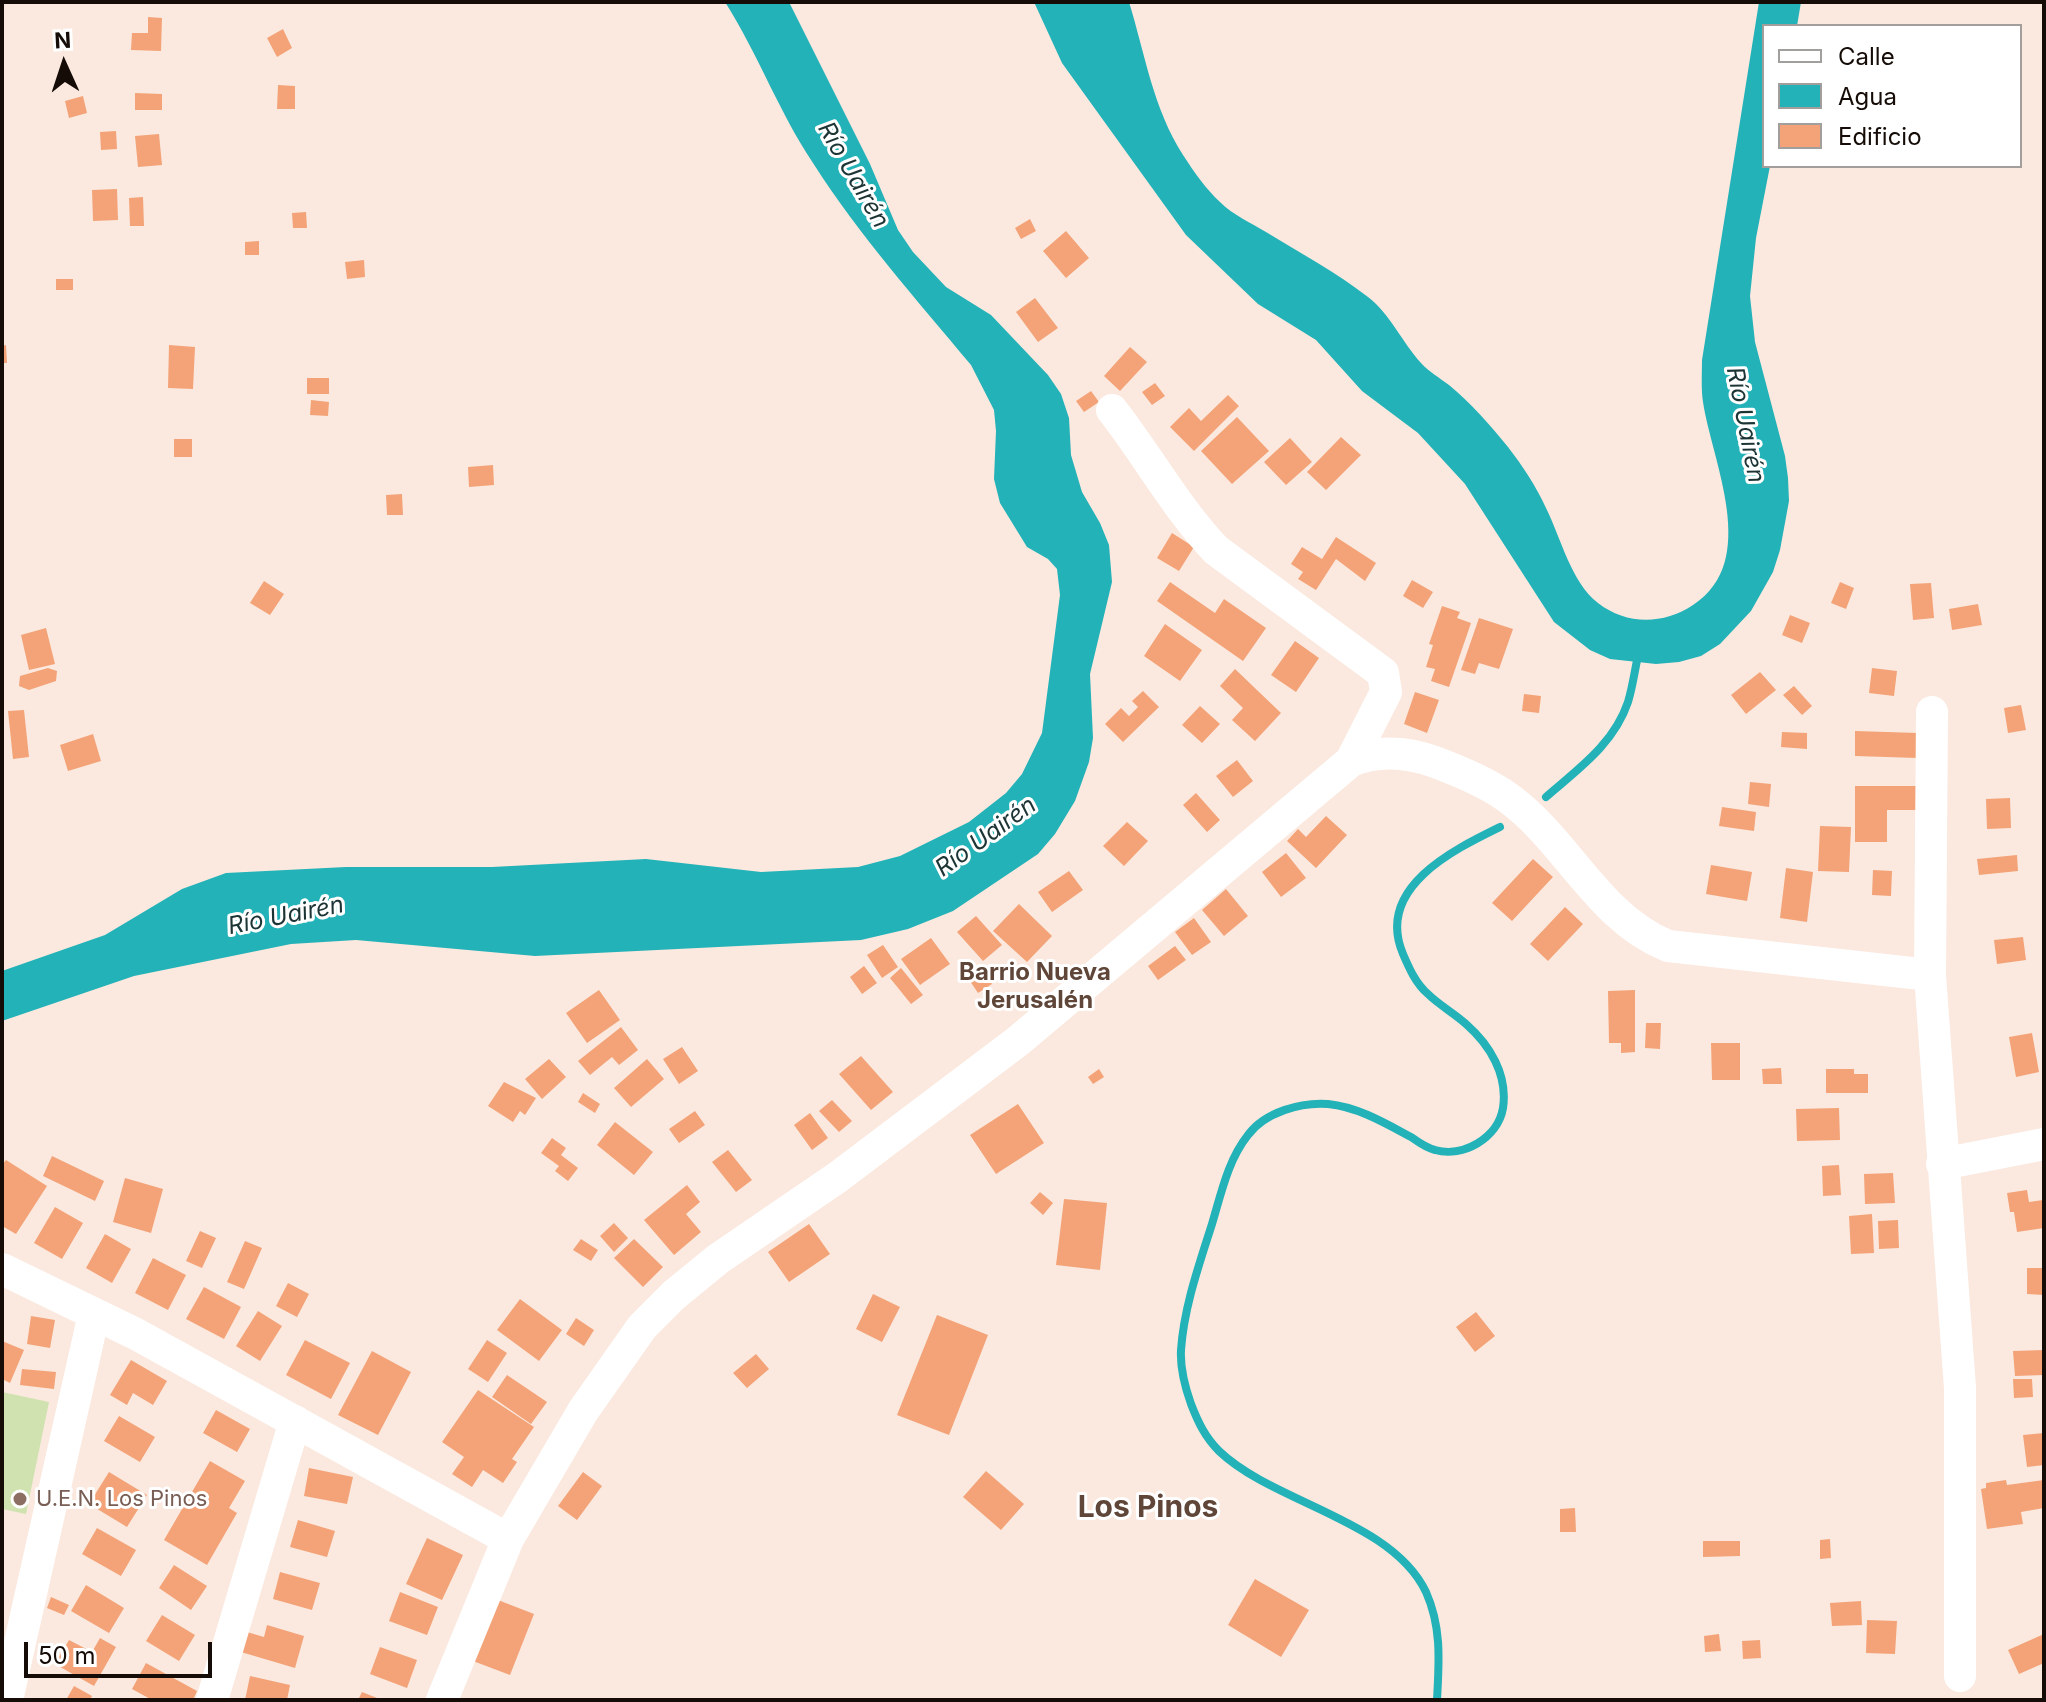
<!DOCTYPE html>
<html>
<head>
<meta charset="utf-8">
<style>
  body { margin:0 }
  #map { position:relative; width:2046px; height:1702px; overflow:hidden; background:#fbe9df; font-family:Inter,sans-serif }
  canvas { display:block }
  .frame { position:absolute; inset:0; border:4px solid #150c07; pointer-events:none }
  .legend { position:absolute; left:1762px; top:24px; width:260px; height:144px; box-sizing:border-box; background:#fff; border:2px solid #a19e9c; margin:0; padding:10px 14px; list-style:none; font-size:24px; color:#150c07 }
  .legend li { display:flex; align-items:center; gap:16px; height:40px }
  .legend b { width:40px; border:2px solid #a19e9c }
  .north { position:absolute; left:24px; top:24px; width:80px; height:80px; -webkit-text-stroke:6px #fff; paint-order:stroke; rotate:357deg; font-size:22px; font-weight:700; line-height:32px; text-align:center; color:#150c07 }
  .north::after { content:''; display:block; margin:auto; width:28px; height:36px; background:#150c07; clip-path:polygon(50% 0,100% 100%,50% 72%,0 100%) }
  .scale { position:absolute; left:24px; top:1642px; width:188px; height:36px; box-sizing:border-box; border:4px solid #150c07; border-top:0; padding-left:10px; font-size:24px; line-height:28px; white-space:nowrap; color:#150c07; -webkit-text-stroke:6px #fff; paint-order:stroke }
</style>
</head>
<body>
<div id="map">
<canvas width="2046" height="1702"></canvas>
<div class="frame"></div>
<ul class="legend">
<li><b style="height:10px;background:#fff"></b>Calle</li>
<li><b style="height:22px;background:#23b2b8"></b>Agua</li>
<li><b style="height:22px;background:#f3a377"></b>Edificio</li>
</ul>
<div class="north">N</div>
<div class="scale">50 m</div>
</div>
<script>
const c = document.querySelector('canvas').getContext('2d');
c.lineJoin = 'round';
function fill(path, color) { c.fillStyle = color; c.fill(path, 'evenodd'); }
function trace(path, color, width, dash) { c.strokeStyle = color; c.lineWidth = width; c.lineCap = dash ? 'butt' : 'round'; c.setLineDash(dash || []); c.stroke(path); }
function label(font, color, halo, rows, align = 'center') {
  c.font = font + ' Inter,sans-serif'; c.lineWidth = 6; c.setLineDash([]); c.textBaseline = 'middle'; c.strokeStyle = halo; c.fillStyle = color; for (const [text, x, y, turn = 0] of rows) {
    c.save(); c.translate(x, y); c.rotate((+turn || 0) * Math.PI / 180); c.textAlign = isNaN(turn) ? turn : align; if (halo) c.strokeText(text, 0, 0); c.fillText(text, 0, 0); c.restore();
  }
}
fill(new Path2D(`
  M 2,1392 L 49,1402 L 26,1514 L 2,1509 Z`), '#d0e2af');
fill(new Path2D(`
  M 725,2 L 789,2 L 870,164 L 898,230 L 913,252 L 946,287 L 991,315 L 1048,375 L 1061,394 L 1069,418 L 1071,455 L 1082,492 L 1100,523 L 1109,545 L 1112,582 L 1090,674 L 1093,738 L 1089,762 L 1075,801 L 1055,834 L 1038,854 L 953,911 L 908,929 L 861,940 L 535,956 L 356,940 L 291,944 L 134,976 L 2,1021 L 2,971 L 105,935 L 182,889 L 226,873 L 346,867 L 492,867 L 646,859 L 761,872 L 858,867 L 900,856 L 969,822 L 1006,793 L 1022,774 L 1042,733 L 1060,595 L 1057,569 L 1048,559 L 1027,547 L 1000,503 L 994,479 L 996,431 L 994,410 L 971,365 C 916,299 859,235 813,163 C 779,112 758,54 725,2 Z
  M 1034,2 L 1129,2 C 1145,54 1153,108 1183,155 C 1194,172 1206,189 1220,202 C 1233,215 1251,223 1266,232 C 1300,253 1336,272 1368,297 C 1390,314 1402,342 1421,363 C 1429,372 1440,378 1449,385 C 1471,403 1490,425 1508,447 C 1522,465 1536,486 1546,508 C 1560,536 1572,584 1598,603 C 1626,625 1663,625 1693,605 C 1761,561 1712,462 1703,402 C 1701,388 1702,373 1702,360 L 1759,2 L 1801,2 L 1797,26 L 1764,26 L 1764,166 L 1770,166 L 1756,238 L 1750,296 L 1755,342 L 1785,456 L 1788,478 L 1789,501 L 1780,550 L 1773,572 L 1751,611 L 1720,644 L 1701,656 L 1679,662 L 1656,664 L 1610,659 L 1590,650 L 1554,622 L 1465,484 L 1418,433 L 1362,391 L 1316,340 L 1258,304 L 1186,235 L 1062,63 Z`), '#23b2b8');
trace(new Path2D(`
  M 1546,797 C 1578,769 1614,744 1628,702 C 1633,686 1635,668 1639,651
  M 1437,1700 C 1439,1662 1442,1628 1426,1592 C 1392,1520 1273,1503 1219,1451 C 1205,1437 1198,1422 1191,1404 C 1185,1387 1180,1368 1181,1350 C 1184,1307 1199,1265 1212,1224 C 1221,1194 1228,1160 1248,1135 C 1265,1112 1301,1102 1328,1104 C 1358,1107 1385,1123 1411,1137 C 1418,1142 1426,1148 1435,1150 C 1463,1158 1498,1138 1503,1108 C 1508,1075 1490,1045 1466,1024 C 1454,1013 1439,1005 1428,994 C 1416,984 1409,968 1403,954 C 1375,888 1453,850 1500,827`), '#23b2b8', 8);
fill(new Path2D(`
  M 148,17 L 162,18 L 161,51 L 131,50 L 132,33 L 148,33 Z
  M 283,29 L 292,48 L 277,57 L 267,38 Z
  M 278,85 L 295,86 L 295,109 L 277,109 Z
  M 135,93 L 162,94 L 162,110 L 135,110 Z
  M 83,96 L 87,113 L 69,118 L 65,101 Z
  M 116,131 L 117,149 L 101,150 L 100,132 Z
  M 159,134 L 162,165 L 138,167 L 135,136 Z
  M 117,189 L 118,220 L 93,221 L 92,190 Z
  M 143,197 L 144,226 L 130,226 L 129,198 Z
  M 306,212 L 307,228 L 293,228 L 292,213 Z
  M 1030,219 L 1036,231 L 1021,239 L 1015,228 Z
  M 1066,231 L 1089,258 L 1066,278 L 1043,251 Z
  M 259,241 L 259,255 L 245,255 L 245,242 Z
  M 364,260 L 365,277 L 347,279 L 345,262 Z
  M 56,279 L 73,279 L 73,290 L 56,290 Z
  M 1035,298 L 1058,328 L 1038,342 L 1016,312 Z
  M 6,345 L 7,363 L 2,363 L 2,346 Z
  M 169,345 L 195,347 L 193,389 L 168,388 Z
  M 1130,347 L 1147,362 L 1120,391 L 1104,376 Z
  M 307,378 L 329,378 L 329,394 L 307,394 Z
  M 1155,383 L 1165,396 L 1152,405 L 1142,392 Z
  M 1091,391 L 1099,402 L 1084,412 L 1076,401 Z
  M 1228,395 L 1239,406 L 1194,451 L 1170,427 L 1189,408 L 1201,421 Z
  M 311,400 L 329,402 L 328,416 L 310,415 Z
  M 1237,417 L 1269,451 L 1232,484 L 1201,451 Z
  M 1341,437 L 1361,455 L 1326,490 L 1307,472 Z
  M 1290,438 L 1312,462 L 1286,485 L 1264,462 Z
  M 174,439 L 192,439 L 192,457 L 174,457 Z
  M 493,465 L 494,485 L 469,487 L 468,467 Z
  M 402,494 L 403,515 L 387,515 L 386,495 Z
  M 1172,533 L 1194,547 L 1179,571 L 1157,558 Z
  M 1336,537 L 1376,563 L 1365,581 L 1336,559 L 1316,590 L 1298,579 L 1303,572 L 1291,564 L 1302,547 L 1322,559 Z
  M 1412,580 L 1433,592 L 1423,608 L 1403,596 Z
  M 264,581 L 284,594 L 270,615 L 250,603 Z
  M 1170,582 L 1215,613 L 1224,599 L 1266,628 L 1243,661 L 1157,601 Z
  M 1840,582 L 1854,588 L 1846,609 L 1831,603 Z
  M 1931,583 L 1934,618 L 1913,620 L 1910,584 Z
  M 1978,604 L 1982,625 L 1952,630 L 1949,609 Z
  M 1442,606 L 1460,612 L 1457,618 L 1471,623 L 1449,687 L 1431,681 L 1435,669 L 1426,667 L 1433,645 L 1429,644 Z
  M 1790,615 L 1810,623 L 1802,643 L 1782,635 Z
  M 1479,618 L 1513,629 L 1499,669 L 1479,663 L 1475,674 L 1461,670 Z
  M 1165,624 L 1202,650 L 1180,681 L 1144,656 Z
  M 46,628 L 55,664 L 29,670 L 21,635 Z
  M 1295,641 L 1319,658 L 1296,692 L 1271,675 Z
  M 48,668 L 57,671 L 56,681 L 29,690 L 19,686 L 20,676 Z
  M 1872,668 L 1897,671 L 1894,696 L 1869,693 Z
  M 1235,669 L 1281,713 L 1255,741 L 1232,720 L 1243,708 L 1220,686 Z
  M 1760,672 L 1776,690 L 1746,714 L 1731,695 Z
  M 1794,686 L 1812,706 L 1802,715 L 1783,695 Z
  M 1143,691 L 1159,707 L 1123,742 L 1105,724 L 1121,708 L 1129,716 L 1138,707 L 1132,701 Z
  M 1415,692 L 1439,700 L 1427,733 L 1404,724 Z
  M 1524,694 L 1541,696 L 1539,713 L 1522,711 Z
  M 2021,705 L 2026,730 L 2008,733 L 2004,708 Z
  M 1200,706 L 1220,724 L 1202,743 L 1182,725 Z
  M 24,710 L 29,757 L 13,759 L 8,711 Z
  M 1855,731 L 1918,733 L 1917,758 L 1855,756 Z
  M 1782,732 L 1807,733 L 1807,749 L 1781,747 Z
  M 93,734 L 101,761 L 68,771 L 60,745 Z
  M 1237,760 L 1253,781 L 1233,797 L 1216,776 Z
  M 1750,782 L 1771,784 L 1769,807 L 1748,804 Z
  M 1855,786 L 1917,786 L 1917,810 L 1887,810 L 1887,842 L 1855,842 Z
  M 1196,793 L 1220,820 L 1207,832 L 1183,805 Z
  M 2010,798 L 2011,828 L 1987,829 L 1986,799 Z
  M 1722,807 L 1756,812 L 1754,831 L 1719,826 Z
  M 1326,816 L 1347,835 L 1316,868 L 1287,841 L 1298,829 L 1306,837 Z
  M 1127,822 L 1148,841 L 1124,866 L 1103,846 Z
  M 1820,826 L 1851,827 L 1849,872 L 1818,871 Z
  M 1286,853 L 1306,878 L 1281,897 L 1262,872 Z
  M 2017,855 L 2018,871 L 1979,875 L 1977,859 Z
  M 1533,859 L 1553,877 L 1512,921 L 1492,903 Z
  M 1711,865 L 1752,872 L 1747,901 L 1706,894 Z
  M 1786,868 L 1813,872 L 1807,922 L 1780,918 Z
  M 1873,870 L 1892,871 L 1891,896 L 1872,895 Z
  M 1069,871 L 1083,890 L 1052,912 L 1038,892 Z
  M 1226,889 L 1248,916 L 1224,936 L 1202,910 Z
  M 1019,904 L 1052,936 L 1027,962 L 993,931 Z
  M 1565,907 L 1583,924 L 1548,961 L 1530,944 Z
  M 976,916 L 1002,945 L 983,961 L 957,932 Z
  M 1194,918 L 1211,942 L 1192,955 L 1175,932 Z
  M 2023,937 L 2026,960 L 1997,964 L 1994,940 Z
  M 931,938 L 950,964 L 920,985 L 901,959 Z
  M 883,945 L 898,967 L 882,978 L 867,955 Z
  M 1175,946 L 1186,960 L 1158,980 L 1148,966 Z
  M 864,966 L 877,983 L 862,994 L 850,977 Z
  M 901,968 L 923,995 L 911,1004 L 890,978 Z
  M 982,969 L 992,984 L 978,993 L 968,978 Z
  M 599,990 L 620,1020 L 587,1043 L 566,1013 Z
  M 1635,990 L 1635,1052 L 1621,1053 L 1621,1043 L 1609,1043 L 1608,991 Z
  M 1646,1023 L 1661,1023 L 1660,1049 L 1645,1048 Z
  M 621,1027 L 638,1050 L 619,1065 L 612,1057 L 590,1075 L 578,1061 Z
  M 2032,1033 L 2039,1072 L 2016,1077 L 2009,1037 Z
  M 1711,1043 L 1740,1043 L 1740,1080 L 1712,1080 Z
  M 682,1047 L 698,1071 L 679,1084 L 663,1059 Z
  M 861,1056 L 893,1092 L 871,1110 L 839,1074 Z
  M 549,1059 L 566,1077 L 542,1099 L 525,1079 Z
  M 647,1059 L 664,1079 L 631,1107 L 614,1088 Z
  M 1781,1068 L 1782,1084 L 1763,1084 L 1762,1069 Z
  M 1099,1069 L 1104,1077 L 1093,1084 L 1088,1077 Z
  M 1826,1069 L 1854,1069 L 1854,1074 L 1868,1074 L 1868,1093 L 1826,1093 Z
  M 504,1082 L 536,1098 L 525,1115 L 520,1111 L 513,1122 L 488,1106 Z
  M 583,1093 L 600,1104 L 595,1113 L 578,1102 Z
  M 832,1100 L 852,1121 L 839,1132 L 819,1111 Z
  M 1018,1104 L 1044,1143 L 996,1174 L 970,1135 Z
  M 1839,1108 L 1840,1140 L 1797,1141 L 1796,1109 Z
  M 695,1111 L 705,1125 L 679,1143 L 669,1129 Z
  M 810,1113 L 828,1138 L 812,1150 L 794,1125 Z
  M 615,1122 L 653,1152 L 634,1175 L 597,1145 Z
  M 552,1138 L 566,1148 L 561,1155 L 578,1168 L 568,1181 L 555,1171 L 559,1166 L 541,1153 Z
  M 728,1150 L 752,1180 L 736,1192 L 712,1162 Z
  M 52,1156 L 104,1181 L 95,1201 L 43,1176 Z
  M 6,1160 L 47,1186 L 16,1234 L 2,1226 L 2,1165 Z
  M 1839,1165 L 1841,1195 L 1823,1196 L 1822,1166 Z
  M 1893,1173 L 1895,1203 L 1865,1204 L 1864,1174 Z
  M 125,1178 L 163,1189 L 151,1233 L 113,1222 Z
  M 687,1185 L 700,1202 L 686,1214 L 701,1232 L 674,1255 L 644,1220 Z
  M 2027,1190 L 2029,1202 L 2043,1200 L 2044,1228 L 2017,1232 L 2014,1212 L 2010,1212 L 2007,1193 Z
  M 1040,1192 L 1053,1203 L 1043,1215 L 1030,1203 Z
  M 1064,1199 L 1107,1203 L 1100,1270 L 1056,1265 Z
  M 55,1207 L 83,1223 L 62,1259 L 34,1243 Z
  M 1872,1214 L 1874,1253 L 1851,1254 L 1849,1216 Z
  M 1898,1220 L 1899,1248 L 1879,1249 L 1878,1221 Z
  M 614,1223 L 628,1238 L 614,1252 L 600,1236 Z
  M 809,1224 L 830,1254 L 789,1282 L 768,1252 Z
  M 200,1231 L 216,1238 L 202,1268 L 186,1261 Z
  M 105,1234 L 131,1249 L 112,1283 L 86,1268 Z
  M 581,1239 L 598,1250 L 591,1261 L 573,1250 Z
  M 634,1239 L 663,1267 L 643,1287 L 614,1258 Z
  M 245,1241 L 262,1248 L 244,1289 L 227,1282 Z
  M 153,1258 L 186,1275 L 168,1310 L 135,1293 Z
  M 2027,1268 L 2044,1268 L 2044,1295 L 2027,1294 Z
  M 288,1283 L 309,1294 L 297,1317 L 276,1306 Z
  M 204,1287 L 241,1307 L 224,1339 L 186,1319 Z
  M 873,1294 L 900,1307 L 882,1342 L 856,1329 Z
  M 520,1299 L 562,1330 L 539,1361 L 497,1330 Z
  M 258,1311 L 282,1326 L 260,1361 L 236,1346 Z
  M 1476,1312 L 1495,1336 L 1475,1352 L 1456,1327 Z
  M 937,1315 L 988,1335 L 949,1435 L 897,1415 Z
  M 31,1316 L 55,1320 L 50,1348 L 27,1344 Z
  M 576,1318 L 594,1330 L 584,1346 L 566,1334 Z
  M 305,1340 L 350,1363 L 331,1399 L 286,1375 Z
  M 487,1340 L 507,1353 L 488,1382 L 468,1369 Z
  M 2,1341 L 24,1350 L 10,1383 L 2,1379 Z
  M 2044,1350 L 2044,1375 L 2015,1376 L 2013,1351 Z
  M 372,1351 L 411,1372 L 378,1435 L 338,1415 Z
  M 756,1354 L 769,1369 L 747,1388 L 733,1373 Z
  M 131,1360 L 167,1381 L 153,1405 L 133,1393 L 127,1405 L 110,1395 Z
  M 22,1369 L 56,1372 L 54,1389 L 20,1385 Z
  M 507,1375 L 547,1402 L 531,1424 L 492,1397 Z
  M 2013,1379 L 2032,1379 L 2033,1397 L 2014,1398 Z
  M 478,1390 L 534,1427 L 512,1459 L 517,1462 L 503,1483 L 483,1470 L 472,1487 L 452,1474 L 464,1457 L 442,1442 Z
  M 216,1410 L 250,1429 L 237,1452 L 203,1433 Z
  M 119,1416 L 155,1437 L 140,1462 L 104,1441 Z
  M 2044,1433 L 2044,1465 L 2027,1467 L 2023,1435 Z
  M 210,1461 L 245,1481 L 229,1508 L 237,1513 L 207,1565 L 164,1540 Z
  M 309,1468 L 353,1477 L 347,1504 L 304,1496 Z
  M 986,1471 L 1024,1504 L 1001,1530 L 963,1497 Z
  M 109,1472 L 147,1495 L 127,1527 L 89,1504 Z
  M 583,1472 L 602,1486 L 577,1520 L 558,1506 Z
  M 2006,1480 L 2007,1485 L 2044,1480 L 2044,1508 L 2021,1512 L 2023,1524 L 1987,1529 L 1981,1489 L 1986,1488 L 1986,1483 Z
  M 1575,1508 L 1576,1532 L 1560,1532 L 1560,1509 Z
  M 298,1520 L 335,1531 L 327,1557 L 290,1547 Z
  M 97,1528 L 136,1550 L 121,1576 L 82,1554 Z
  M 427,1538 L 463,1555 L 442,1600 L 406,1584 Z
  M 1830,1539 L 1831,1558 L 1820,1559 L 1820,1540 Z
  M 1703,1541 L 1740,1541 L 1740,1556 L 1703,1557 Z
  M 174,1565 L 207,1586 L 191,1610 L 159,1588 Z
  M 280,1572 L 320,1583 L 312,1610 L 273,1599 Z
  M 1255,1579 L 1309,1610 L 1281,1657 L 1228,1625 Z
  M 86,1585 L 124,1608 L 109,1633 L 71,1611 Z
  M 400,1592 L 438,1607 L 427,1635 L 389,1621 Z
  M 51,1597 L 69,1605 L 64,1615 L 47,1608 Z
  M 498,1600 L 534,1614 L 510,1675 L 473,1661 Z
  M 1861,1601 L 1862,1625 L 1832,1626 L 1830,1603 Z
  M 162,1615 L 195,1635 L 179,1661 L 146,1641 Z
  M 1867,1620 L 1897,1621 L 1895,1654 L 1866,1653 Z
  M 267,1625 L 304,1636 L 295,1668 L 241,1652 L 247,1632 L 264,1637 Z
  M 1719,1634 L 1721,1651 L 1705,1652 L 1704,1636 Z
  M 2044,1634 L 2044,1663 L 2019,1674 L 2008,1650 Z
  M 100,1638 L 116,1647 L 94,1686 L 55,1664 L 69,1640 L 92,1652 Z
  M 1760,1640 L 1761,1658 L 1743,1659 L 1742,1641 Z
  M 380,1647 L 417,1660 L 407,1688 L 370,1674 Z
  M 146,1663 L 197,1691 L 193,1700 L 152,1700 L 132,1689 Z
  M 250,1676 L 290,1685 L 287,1700 L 245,1700 Z
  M 74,1686 L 92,1696 L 90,1700 L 66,1700 Z
  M 362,1692 L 382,1700 L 358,1700 Z`), '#f3a377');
trace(new Path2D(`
  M 1112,410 C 1148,456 1176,508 1216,550 L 1383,673 L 1386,692 L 1351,761
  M 1932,712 L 1930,975 L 1960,1388 L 1960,1676
  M 1942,1164 L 2044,1144
  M 2,1269 L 136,1334 L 508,1539
  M 7,1700 L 94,1314
  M 212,1700 L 295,1421
  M 442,1700 L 508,1539 L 583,1411 L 642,1327 L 674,1295 L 718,1259 L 838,1177 L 1018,1041 L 1351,761 C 1378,750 1407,752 1435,762 C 1459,771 1486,782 1507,797 C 1567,840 1597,917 1668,946 L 1930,975`), '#fff', 32);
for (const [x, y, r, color] of [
  [20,1499,8,"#8d6e63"]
]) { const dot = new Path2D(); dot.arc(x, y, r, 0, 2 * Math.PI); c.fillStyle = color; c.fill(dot); trace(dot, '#fff', 3); }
label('22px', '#785e54', '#fff', [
  ["U.E.N. Los Pinos",36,1499]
], 'left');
label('italic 24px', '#1d3435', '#fff', [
  ["Río Uairén",853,175,60],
  ["Río Uairén",1745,425,79],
  ["Río Uairén",986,837,-36],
  ["Río Uairén",286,916,-11]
]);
label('bold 24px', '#5f4639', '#fff', [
  ["Barrio Nueva",1035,973],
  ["Jerusalén",1035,1001]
]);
label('bold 30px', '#5f4639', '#fff', [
  ["Los Pinos",1148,1508]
]);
</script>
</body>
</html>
